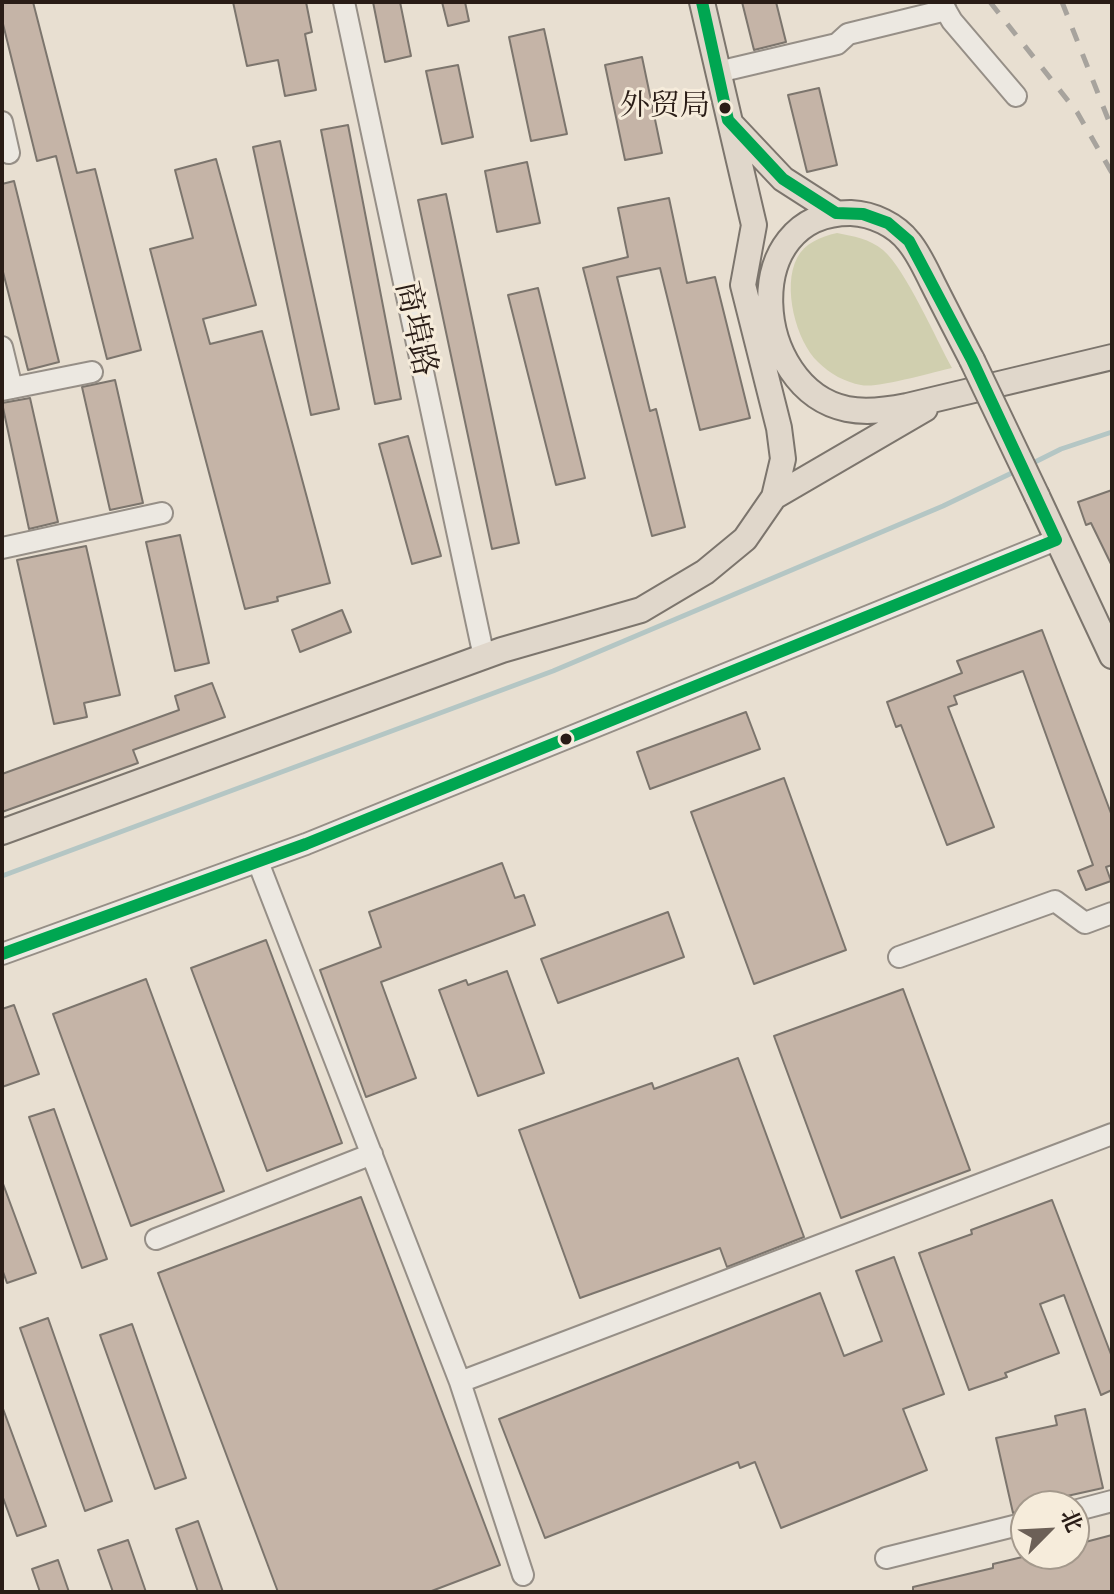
<!DOCTYPE html>
<html>
<head>
<meta charset="utf-8">
<style>
  body { margin:0 }
  #map { position:relative; width:1114px; height:1594px; overflow:hidden; background:#e8dfd1; font-family:"Libre Bodoni","Noto Serif SC",serif }
  canvas { display:block }
  .frame { position:absolute; inset:0; border:4px solid #291c16; pointer-events:none }
  .north { position:absolute; left:1010px; top:1490px; width:80px; height:80px; box-sizing:border-box; background:#f6ecdb; border:2px solid #a4998c; border-radius:50%; rotate:66deg; font-size:22px; font-weight:700; line-height:32px; text-align:center; color:#291c16 }
  .north::after { content:''; display:block; margin:auto; width:28px; height:36px; background:#6c6057; clip-path:polygon(50% 0,100% 100%,50% 72%,0 100%) }
</style>
</head>
<body>
<div id="map">
<canvas width="1114" height="1594"></canvas>
<div class="frame"></div>
<div class="north">北</div>
</div>
<script>
const c = document.querySelector('canvas').getContext('2d');
c.lineJoin = 'round';
function fill(path, color) { c.fillStyle = color; c.fill(path, 'evenodd'); }
function trace(path, color, width, dash) { c.strokeStyle = color; c.lineWidth = width; c.lineCap = dash ? 'butt' : 'round'; c.setLineDash(dash || []); c.stroke(path); }
function label(font, color, halo, rows, align = 'center') {
  c.font = font + ' "Libre Bodoni","Noto Serif SC",serif'; c.lineWidth = 6; c.setLineDash([]); c.textBaseline = 'middle'; c.strokeStyle = halo; c.fillStyle = color; for (const [text, x, y, turn = 0] of rows) {
    c.save(); c.translate(x, y); c.rotate((+turn || 0) * Math.PI / 180); c.textAlign = isNaN(turn) ? turn : align; if (halo) c.strokeText(text, 0, 0); c.fillText(text, 0, 0); c.restore();
  }
}
fill(new Path2D(`
  M 837,233 C 853,236 870,239 883,250 C 906,270 936,339 952,368 C 933,372 876,389 861,385 C 845,382 830,374 818,362 C 796,341 782,287 797,258 C 805,243 820,237 837,233 Z`), '#d0cfaf');
trace(new Path2D(`
  M 1031,464 L 1061,449 L 1112,432
  M 2,876 L 553,671 L 943,506 L 1018,470`), '#b4c6c4', 5);
const building = new Path2D(`
  M 2,2 L 33,2 L 77,173 L 95,169 L 141,350 L 107,359 L 56,156 L 37,161 L 2,20 Z
  M 233,2 L 306,2 L 312,32 L 305,34 L 316,90 L 285,96 L 278,60 L 247,66 Z
  M 373,2 L 400,2 L 411,56 L 385,62 Z
  M 442,2 L 465,2 L 469,21 L 448,26 Z
  M 742,2 L 776,2 L 786,42 L 754,50 Z
  M 544,29 L 567,134 L 531,141 L 509,37 Z
  M 642,57 L 662,153 L 625,160 L 605,65 Z
  M 458,65 L 473,137 L 442,144 L 426,71 Z
  M 819,88 L 837,165 L 807,172 L 788,95 Z
  M 348,125 L 401,399 L 375,404 L 321,130 Z
  M 280,141 L 339,409 L 311,415 L 253,147 Z
  M 216,159 L 256,305 L 203,319 L 210,344 L 262,331 L 330,583 L 277,597 L 278,601 L 245,609 L 150,249 L 193,238 L 175,170 Z
  M 527,162 L 540,223 L 497,232 L 485,171 Z
  M 14,181 L 59,362 L 28,370 L 2,268 L 2,184 Z
  M 446,194 L 519,543 L 492,549 L 418,200 Z
  M 669,198 L 687,283 L 715,277 L 750,418 L 700,430 L 660,268 L 617,277 L 650,411 L 656,409 L 685,527 L 652,536 L 583,268 L 628,257 L 618,208 Z
  M 538,288 L 585,478 L 556,485 L 508,295 Z
  M 115,380 L 143,503 L 110,510 L 82,387 Z
  M 30,398 L 58,522 L 29,529 L 2,403 Z
  M 408,436 L 441,556 L 412,564 L 379,444 Z
  M 1112,490 L 1112,566 L 1091,523 L 1086,525 L 1078,502 Z
  M 180,535 L 209,663 L 175,671 L 146,542 Z
  M 86,546 L 120,695 L 84,703 L 87,717 L 54,724 L 17,560 Z
  M 342,610 L 351,632 L 300,652 L 292,630 Z
  M 1042,630 L 1112,816 L 1112,865 L 1106,867 L 1111,881 L 1086,890 L 1078,871 L 1093,865 L 1023,671 L 954,696 L 957,704 L 948,707 L 994,827 L 947,845 L 901,725 L 896,727 L 887,702 L 962,673 L 957,661 Z
  M 212,683 L 225,717 L 133,750 L 138,763 L 2,812 L 2,774 L 179,710 L 175,696 Z
  M 746,712 L 760,749 L 650,789 L 637,752 Z
  M 784,778 L 846,950 L 754,984 L 691,812 Z
  M 502,863 L 515,898 L 524,895 L 535,925 L 381,982 L 416,1078 L 366,1097 L 320,970 L 381,947 L 369,912 Z
  M 668,912 L 684,957 L 558,1003 L 541,959 Z
  M 266,940 L 342,1143 L 267,1171 L 191,968 Z
  M 507,971 L 544,1073 L 478,1096 L 439,990 L 466,980 L 468,985 Z
  M 146,979 L 224,1191 L 131,1226 L 53,1014 Z
  M 903,989 L 970,1170 L 841,1218 L 774,1036 Z
  M 14,1005 L 39,1074 L 2,1087 L 2,1009 Z
  M 738,1058 L 804,1237 L 727,1267 L 720,1248 L 580,1298 L 519,1130 L 652,1083 L 654,1089 Z
  M 54,1109 L 107,1259 L 82,1268 L 29,1117 Z
  M 2,1181 L 36,1273 L 7,1283 L 2,1269 Z
  M 361,1197 L 500,1565 L 429,1592 L 278,1592 L 158,1273 Z
  M 1052,1200 L 1112,1357 L 1112,1390 L 1101,1395 L 1064,1295 L 1040,1304 L 1059,1353 L 1005,1373 L 1007,1377 L 969,1390 L 919,1253 L 972,1234 L 971,1230 Z
  M 894,1257 L 944,1394 L 903,1409 L 927,1470 L 781,1528 L 755,1462 L 740,1468 L 738,1462 L 545,1538 L 499,1419 L 820,1293 L 844,1356 L 882,1341 L 856,1271 Z
  M 48,1318 L 112,1501 L 85,1511 L 20,1328 Z
  M 132,1324 L 186,1478 L 155,1489 L 100,1335 Z
  M 2,1406 L 46,1526 L 17,1536 L 2,1495 Z
  M 1085,1409 L 1103,1488 L 1058,1498 L 1059,1506 L 1026,1506 L 1026,1510 L 1013,1513 L 996,1438 L 1057,1425 L 1055,1416 Z
  M 198,1521 L 223,1592 L 198,1592 L 176,1529 Z
  M 1112,1535 L 1112,1592 L 913,1592 L 913,1587 L 993,1568 L 993,1564 L 1035,1554 L 1074,1554 L 1074,1545 Z
  M 128,1540 L 146,1592 L 113,1592 L 98,1550 Z
  M 58,1560 L 69,1592 L 40,1592 L 32,1569 Z`);
fill(building, '#c5b4a7');
trace(building, '#7c756d', 2);
const minor = new Path2D(`
  M 344,2 L 484,657
  M 941,2 L 952,21 L 1016,96
  M 718,72 L 837,44 L 848,34 L 946,10
  M 2,122 L 9,153
  M 2,347 L 12,388
  M 2,390 L 92,372
  M 2,548 L 162,513
  M 258,862 L 460,1382 L 523,1575
  M 2,954 L 306,844 L 1056,540
  M 899,957 L 1055,901 L 1085,923 L 1112,913
  M 156,1239 L 372,1154
  M 460,1382 L 1112,1134
  M 1074,1511 L 1112,1501
  M 886,1558 L 1026,1523`);
const major = new Path2D(`
  M 732,125 L 783,179 L 836,213
  M 972,360 C 959,335 946,310 933,284 C 926,270 919,254 909,242 C 896,225 873,214 851,213 C 737,212 751,389 847,409 C 867,413 887,410 907,406 L 1112,357
  M 1037,496 L 1112,656
  M 774,497 L 925,409
  M 2,832 L 502,650 L 641,610 L 705,572 L 745,539 L 774,497 L 783,459 L 779,428 L 743,285 L 754,225 L 702,2`);
trace(minor, '#968f87', 24);
trace(major, '#7c756d', 28);
trace(minor, '#ece8e1', 20);
trace(major, '#e0d7cb', 24);
trace(new Path2D(`
  M 990,2 L 1077,112 L 1112,173
  M 1062,2 L 1112,129`), '#a7a39d', 5, [14, 14]);
const majorBridge = new Path2D(`
  M 972,360 L 1037,496`);
trace(majorBridge, '#7c756d', 28, []);
trace(majorBridge, '#e0d7cb', 24);
trace(new Path2D(`
  M 2,954 L 306,844 L 1056,540 L 972,360 L 909,241 L 888,223 L 863,214 L 836,213 L 783,179 L 728,120 L 702,2`), '#00a651', 12);
for (const [x, y, r, color] of [
  [725,108,7,"#291c16"],
  [566,739,7,"#291c16"]
]) { const dot = new Path2D(); dot.arc(x, y, r, 0, 2 * Math.PI); c.fillStyle = color; c.fill(dot); trace(dot, '#f6ecdb', 3); }
label('30px', '#291c16', '#f6ecdb', [
  ["外贸局",710,108]
], 'right');
label('32px', '#291c16', '#f6ecdb', [
  ["商埠路",414,329,78]
]);
</script>
</body>
</html>
